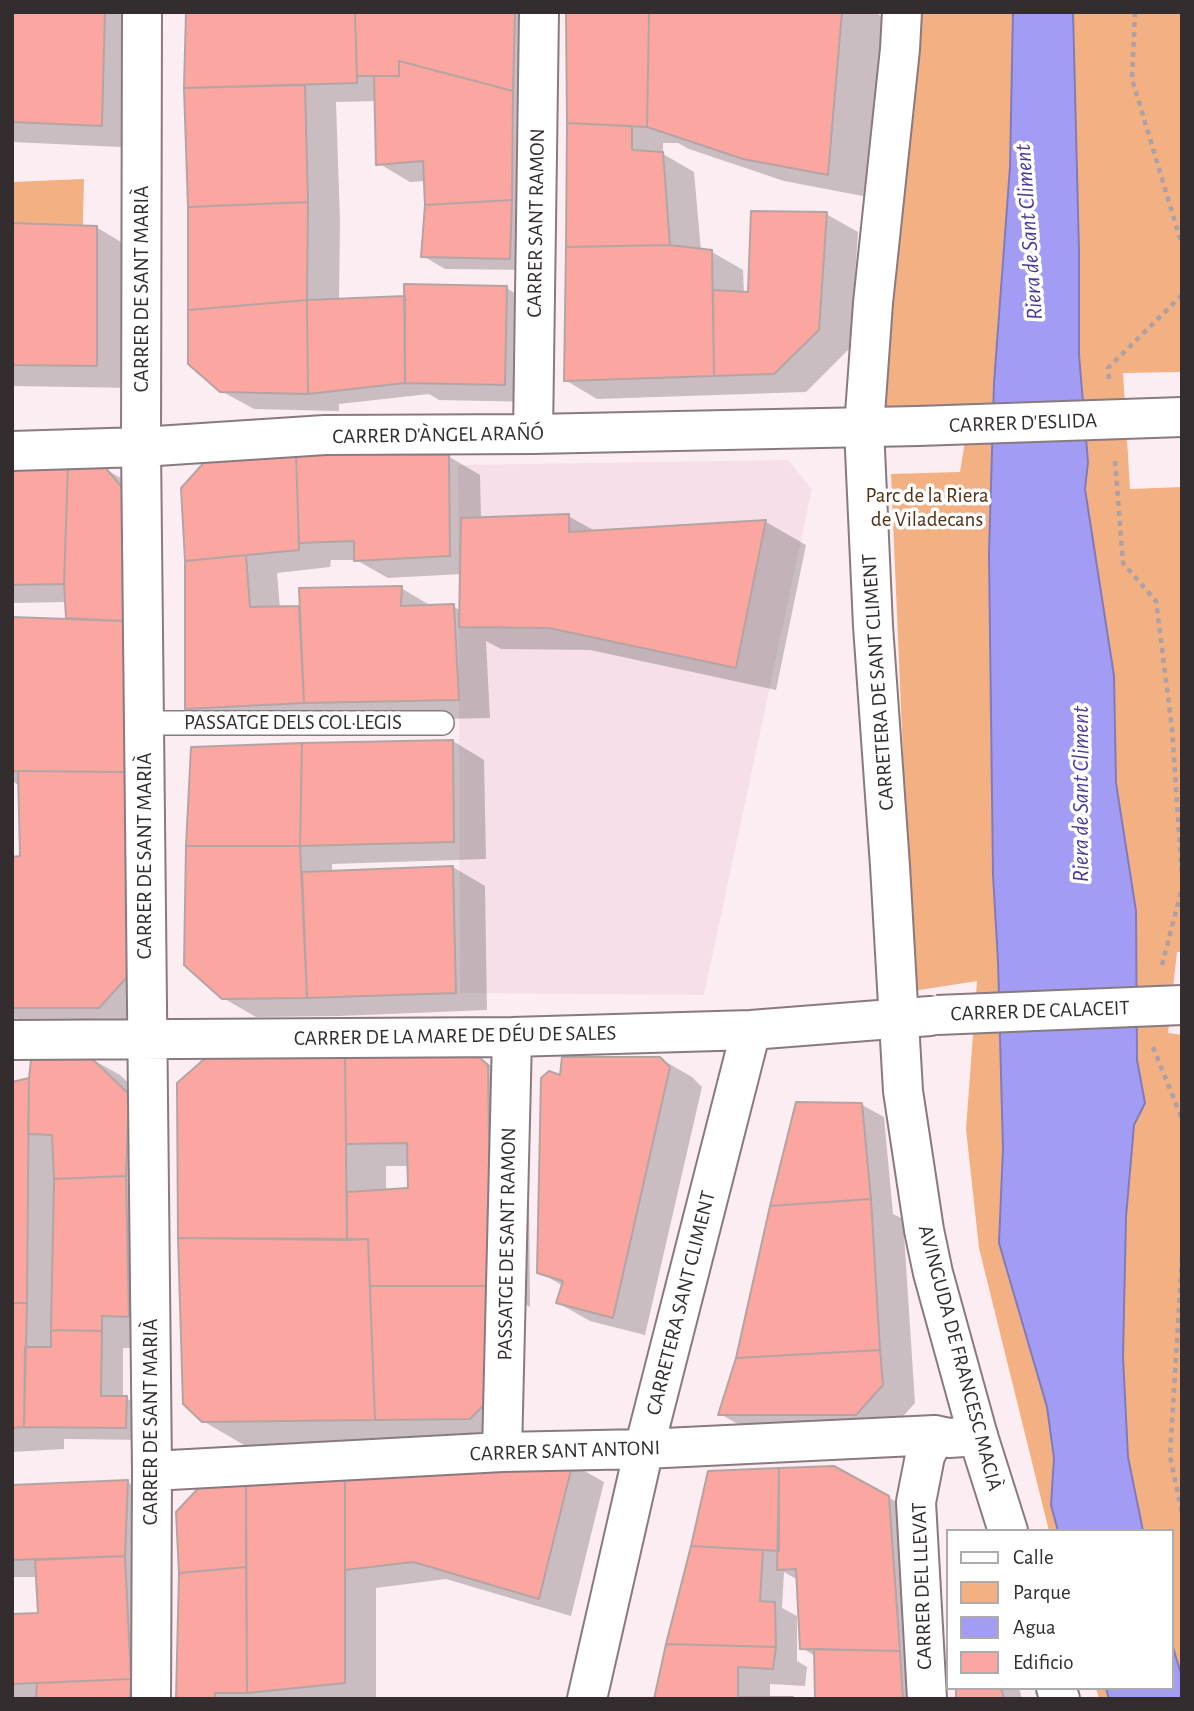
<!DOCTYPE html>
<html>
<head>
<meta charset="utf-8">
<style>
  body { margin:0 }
  #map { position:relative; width:1194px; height:1711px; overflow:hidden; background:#fcedf3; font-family:"Alegreya Sans",sans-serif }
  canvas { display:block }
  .frame { position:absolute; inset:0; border:14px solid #332d30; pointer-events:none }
  .legend { position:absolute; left:946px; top:1529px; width:228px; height:161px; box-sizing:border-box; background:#fff; border:2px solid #adabac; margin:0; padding:9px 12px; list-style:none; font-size:21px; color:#332d30 }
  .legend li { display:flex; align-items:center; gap:14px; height:35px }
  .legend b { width:35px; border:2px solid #adabac }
</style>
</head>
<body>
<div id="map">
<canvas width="1194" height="1711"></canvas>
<div class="frame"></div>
<ul class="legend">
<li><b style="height:9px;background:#fff"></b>Calle</li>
<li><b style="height:19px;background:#f2b083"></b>Parque</li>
<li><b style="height:19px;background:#a29cf5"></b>Agua</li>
<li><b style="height:19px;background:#fba6a1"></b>Edificio</li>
</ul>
</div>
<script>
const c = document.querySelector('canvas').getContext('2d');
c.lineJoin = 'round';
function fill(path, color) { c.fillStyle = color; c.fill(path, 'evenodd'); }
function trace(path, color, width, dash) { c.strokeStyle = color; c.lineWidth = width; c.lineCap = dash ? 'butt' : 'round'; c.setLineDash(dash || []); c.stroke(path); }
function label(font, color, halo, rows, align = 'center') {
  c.font = font + ' "Alegreya Sans",sans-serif'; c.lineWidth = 7; c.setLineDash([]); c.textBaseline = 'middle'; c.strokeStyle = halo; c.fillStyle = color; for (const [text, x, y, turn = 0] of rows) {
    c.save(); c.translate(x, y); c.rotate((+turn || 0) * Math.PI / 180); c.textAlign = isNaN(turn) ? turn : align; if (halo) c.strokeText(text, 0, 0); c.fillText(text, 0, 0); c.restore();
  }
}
fill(new Path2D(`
  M 788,460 L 812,489 L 704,995 L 460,993 L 458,465 Z`), '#f6dfe8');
fill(new Path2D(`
  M 911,12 L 1182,12 L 1182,372 L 1123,373 L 1130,489 L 1182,487 L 1182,952 L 1177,952 L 1168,1033 L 1182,1035 L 1182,1699 L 1099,1699 L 1096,1688 L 1171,1688 L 1171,1531 L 1049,1531 L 979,1248 L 966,1129 L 977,981 L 913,991 L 891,474 L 960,472 L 970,410 L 884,414 Z
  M 84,179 L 82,252 L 12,251 L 12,182 Z`), '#f2b083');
const water = new Path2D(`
  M 1013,12 L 1073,12 L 1079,252 L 1079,355 L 1088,462 L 1085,489 L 1114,676 L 1116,783 L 1136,911 L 1137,1060 L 1145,1103 L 1134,1125 L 1126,1217 L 1123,1357 L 1128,1457 L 1143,1531 L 1058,1531 L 1051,1505 L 1054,1458 L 1047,1407 L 999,1243 L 1003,1149 L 998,961 L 993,875 L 989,553 L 994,383 L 1010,167 Z
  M 1171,1641 L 1182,1677 L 1182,1699 L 1109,1699 L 1106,1688 L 1171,1688 Z`);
fill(water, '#a29cf5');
trace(water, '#817bba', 2);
fill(new Path2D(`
  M 12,12 L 145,12 L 142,148 L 12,142 Z
  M 188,12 L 546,12 L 531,270 L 445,269 L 423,256 L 427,206 L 426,181 L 410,182 L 378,163 L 376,101 L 336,102 L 340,221 L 339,300 L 406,298 L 506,288 L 538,306 L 536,402 L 439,400 L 429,394 L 339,404 L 339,411 L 254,409 L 221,391 L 190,207 L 186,88 Z
  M 568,12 L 874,12 L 883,17 L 868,197 L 784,181 L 689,149 L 678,143 L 663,143 L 663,154 L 694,172 L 701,251 L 712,252 L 743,270 L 744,294 L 750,294 L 826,214 L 858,232 L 850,348 L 806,392 L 597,399 L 565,380 Z
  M 12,225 L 96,227 L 136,251 L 137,388 L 12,386 Z
  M 296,453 L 448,456 L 480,475 L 481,519 L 568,516 L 597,532 L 766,522 L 806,545 L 776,690 L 590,650 L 501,649 L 486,641 L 490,718 L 337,721 L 219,727 L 187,708 L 187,561 ZM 331,560 L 356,560 L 388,578 L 462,574 L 461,611 L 453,606 L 433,607 L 401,588 L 300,608 L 280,609 L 277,573 L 330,567 Z
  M 12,467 L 103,468 L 126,481 L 157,792 L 165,797 L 167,1000 L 139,1031 L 37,1030 L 16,1018 L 16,1020 L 12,1020 L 12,858 L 22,858 L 20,786 L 12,781 L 12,619 L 68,620 L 67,602 L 12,603 Z
  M 453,741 L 484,760 L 486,859 L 332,864 L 332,873 L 453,867 L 485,886 L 487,1010 L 339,1016 L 256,1017 L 223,998 L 188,846 Z
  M 210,1056 L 479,1059 L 520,1082 L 528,1090 L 530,1307 L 484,1280 L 482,1283 L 526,1308 L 522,1308 L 502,1437 L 415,1442 L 244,1445 L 203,1421 ZM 386,1166 L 409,1166 L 410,1190 L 386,1191 Z
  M 88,1057 L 120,1075 L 160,1114 L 133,1348 L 123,1348 L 123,1398 L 126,1398 L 148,1411 L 148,1440 L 64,1439 L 64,1449 L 12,1452 L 12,1084 Z
  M 659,1058 L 692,1077 L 702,1087 L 645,1335 L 590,1321 L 558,1303 L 563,1286 L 539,1272 L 561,1077 Z
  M 862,1105 L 884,1117 L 893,1214 L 903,1219 L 915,1403 L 889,1432 L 752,1432 L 720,1414 Z
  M 572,1464 L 604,1482 L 571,1616 L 446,1579 L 376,1588 L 376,1699 L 177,1699 L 206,1482 Z
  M 709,1473 L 888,1497 L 920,1516 L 933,1699 L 817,1699 L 815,1656 L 802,1648 L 798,1580 L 784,1572 L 782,1608 L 797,1616 L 797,1661 L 807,1667 L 805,1686 L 770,1684 L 770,1699 L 793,1699 L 655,1699 Z
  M 127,1482 L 159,1500 L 162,1699 L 16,1699 L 12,1697 L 12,1616 L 40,1615 L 38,1577 L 12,1577 L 12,1487 Z
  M 958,1688 L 1019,1688 L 1022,1699 L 958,1699 Z`), '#0003');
const building = new Path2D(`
  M 12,12 L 105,12 L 102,126 L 12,122 Z
  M 186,12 L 355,12 L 357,83 L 184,88 Z
  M 355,12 L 515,12 L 513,91 L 399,61 L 399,76 L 357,76 Z
  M 566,12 L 649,12 L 647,127 L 567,123 Z
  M 649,12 L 842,12 L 828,175 L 743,159 L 647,127 Z
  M 399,61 L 513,91 L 512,200 L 425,205 L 423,161 L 376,165 L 374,76 L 399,76 Z
  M 305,85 L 308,202 L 188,207 L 184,88 Z
  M 567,123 L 632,126 L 632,150 L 663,152 L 670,245 L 566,247 Z
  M 512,200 L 510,259 L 421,257 L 425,205 Z
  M 308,202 L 307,300 L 188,310 L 188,207 Z
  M 751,211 L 827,212 L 819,330 L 774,374 L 714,376 L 713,290 L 748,292 Z
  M 12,223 L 97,226 L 97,366 L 12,365 Z
  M 670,245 L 712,250 L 714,376 L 564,381 L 566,247 Z
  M 404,284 L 507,286 L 505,385 L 405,383 Z
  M 405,296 L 405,383 L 308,394 L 307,300 Z
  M 307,300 L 308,394 L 220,392 L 188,364 L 188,310 Z
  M 296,452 L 299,550 L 185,561 L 181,488 L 210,456 Z
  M 296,452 L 449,455 L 450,556 L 354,561 L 354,541 L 299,543 Z
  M 12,465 L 68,466 L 64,584 L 12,585 Z
  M 68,466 L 104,466 L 125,491 L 123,621 L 66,618 L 64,584 Z
  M 569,514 L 569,532 L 766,520 L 736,668 L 549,628 L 459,627 L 461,518 Z
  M 246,555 L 250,607 L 299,606 L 304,703 L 185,709 L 185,561 Z
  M 402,586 L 401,606 L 454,604 L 459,700 L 304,703 L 299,588 Z
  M 12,617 L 123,621 L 126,772 L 12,771 Z
  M 453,740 L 454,842 L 300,846 L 302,743 Z
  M 302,743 L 300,846 L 186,846 L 191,747 Z
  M 18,771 L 126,772 L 128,976 L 99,1008 L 12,1008 L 12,857 L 20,856 Z
  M 186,846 L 300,846 L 307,998 L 222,999 L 184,965 Z
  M 453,866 L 456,993 L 307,998 L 302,872 Z
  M 32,1051 L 88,1055 L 129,1094 L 126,1176 L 54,1179 L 52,1135 L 28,1134 L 29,1078 Z
  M 210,1054 L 345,1057 L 347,1240 L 178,1238 L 177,1083 Z
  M 345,1057 L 479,1057 L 488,1065 L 491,1286 L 370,1286 L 368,1239 L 347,1240 L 347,1192 L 408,1188 L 407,1143 L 346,1144 Z
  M 562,1057 L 660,1057 L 670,1067 L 613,1318 L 556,1303 L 563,1281 L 537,1273 L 541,1078 L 549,1071 L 560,1075 Z
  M 29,1078 L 27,1303 L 12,1303 L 12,1082 Z
  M 796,1102 L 862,1103 L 871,1199 L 770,1206 Z
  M 126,1176 L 129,1317 L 102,1316 L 102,1331 L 51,1330 L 54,1179 Z
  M 871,1199 L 880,1350 L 736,1358 L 770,1206 Z
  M 178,1238 L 368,1239 L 375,1420 L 202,1422 L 183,1404 Z
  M 370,1286 L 491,1286 L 487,1402 L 470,1419 L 375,1420 Z
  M 12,1303 L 27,1303 L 24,1427 L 12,1428 Z
  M 51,1330 L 102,1331 L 101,1396 L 127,1396 L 126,1428 L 24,1427 L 25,1347 L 51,1347 Z
  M 880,1350 L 883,1385 L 856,1415 L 718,1415 L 736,1358 Z
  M 573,1462 L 539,1599 L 413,1562 L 345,1570 L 345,1472 Z
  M 834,1466 L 889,1496 L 900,1651 L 800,1649 L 796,1569 L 777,1570 L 779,1468 Z
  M 779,1468 L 779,1551 L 691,1546 L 708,1471 Z
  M 345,1472 L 345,1683 L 247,1693 L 246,1477 Z
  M 246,1477 L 246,1567 L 179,1573 L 176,1512 L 205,1481 Z
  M 128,1480 L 125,1556 L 12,1560 L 12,1485 Z
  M 691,1546 L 763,1550 L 760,1601 L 775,1602 L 776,1647 L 666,1644 Z
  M 125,1556 L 131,1679 L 12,1684 L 12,1614 L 38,1613 L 35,1560 Z
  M 246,1567 L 247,1693 L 215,1693 L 215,1699 L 176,1699 L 179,1573 Z
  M 666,1644 L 776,1647 L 773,1669 L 738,1667 L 738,1697 L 793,1697 L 793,1699 L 654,1699 Z
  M 814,1649 L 900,1651 L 903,1699 L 815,1699 Z
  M 131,1679 L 130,1699 L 36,1699 L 37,1683 Z
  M 956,1688 L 1001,1688 L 1004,1699 L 956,1699 Z`);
fill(building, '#fba6a1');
trace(building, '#b4a4a3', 2);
const lane = new Path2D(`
  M 144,723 L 442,723`);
const street = new Path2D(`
  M 142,12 L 141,447 L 152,1471 L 151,1699
  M 533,434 L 539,12
  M 12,451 L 141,447 L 325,435 L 533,434 L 918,426
  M 12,1040 L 512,1037 L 751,1030 L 930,1016
  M 502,1452 L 512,1037
  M 152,1471 L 502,1452 L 644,1449 L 935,1435 L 949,1438 L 978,1436
  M 587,1699 L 644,1449 L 751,1030
  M 927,1699 L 916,1502 L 925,1456 L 935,1435`);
const secondary = new Path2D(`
  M 902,12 L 900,49 L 873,303 L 864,428 L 873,626 L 890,866 L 903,1091 L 924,1230 L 933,1273 L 978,1436 L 1008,1531
  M 1056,1688 L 1060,1699`);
trace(lane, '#887a80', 26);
trace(street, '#887a80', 42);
trace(secondary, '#887a80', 42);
trace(new Path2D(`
  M 1135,12 L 1132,79 L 1182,245
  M 1109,379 L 1108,368 L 1182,295
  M 1115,461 L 1123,563 L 1156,601 L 1172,728 L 1182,877
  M 1162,965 L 1182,888
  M 1153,1047 L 1182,1119
  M 1182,1258 L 1170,1456 L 1182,1513`), '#aca1a5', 4.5, [5, 5]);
trace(lane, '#fff', 23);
trace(street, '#fff', 38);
trace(secondary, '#fff', 38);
const streetBridge = new Path2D(`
  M 918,426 L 1182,417
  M 937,1015 L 1182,1005`);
trace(streetBridge, '#887a80', 42, []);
trace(streetBridge, '#fff', 38);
label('21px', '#332d30', '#fff', [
  ["CARRER SANT RAMON",536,223,-89],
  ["CARRER DE SANT MARIÀ",142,289,-90],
  ["CARRER D'ESLIDA",1023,423,-2],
  ["CARRER D'ÀNGEL ARAÑÓ",438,435,-1],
  ["CARRETERA DE SANT CLIMENT",878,682,-94],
  ["PASSATGE DELS COL·LEGIS",293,723],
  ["CARRER DE SANT MARIÀ",145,856,-90],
  ["CARRER DE CALACEIT",1040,1011,-2],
  ["CARRER DE LA MARE DE DÉU DE SALES",455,1036,-1],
  ["PASSATGE DE SANT RAMON",507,1244,-89],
  ["CARRETERA SANT CLIMENT",681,1303,-76],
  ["AVINGUDA DE FRANCESC MACIÀ",960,1358,75],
  ["CARRER DE SANT MARIÀ",151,1422,-90],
  ["CARRER SANT ANTONI",565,1451,-2],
  ["CARRER DEL LLEVAT",922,1586,-92]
]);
label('21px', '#523017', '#fff', [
  ["Parc de la Riera",927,496],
  ["de Viladecans",927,520]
]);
label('italic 23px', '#4a389d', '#fff', [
  ["Riera de Sant Climent",1029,232,-94],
  ["Riera de Sant Climent",1081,794,-90]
]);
</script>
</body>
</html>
